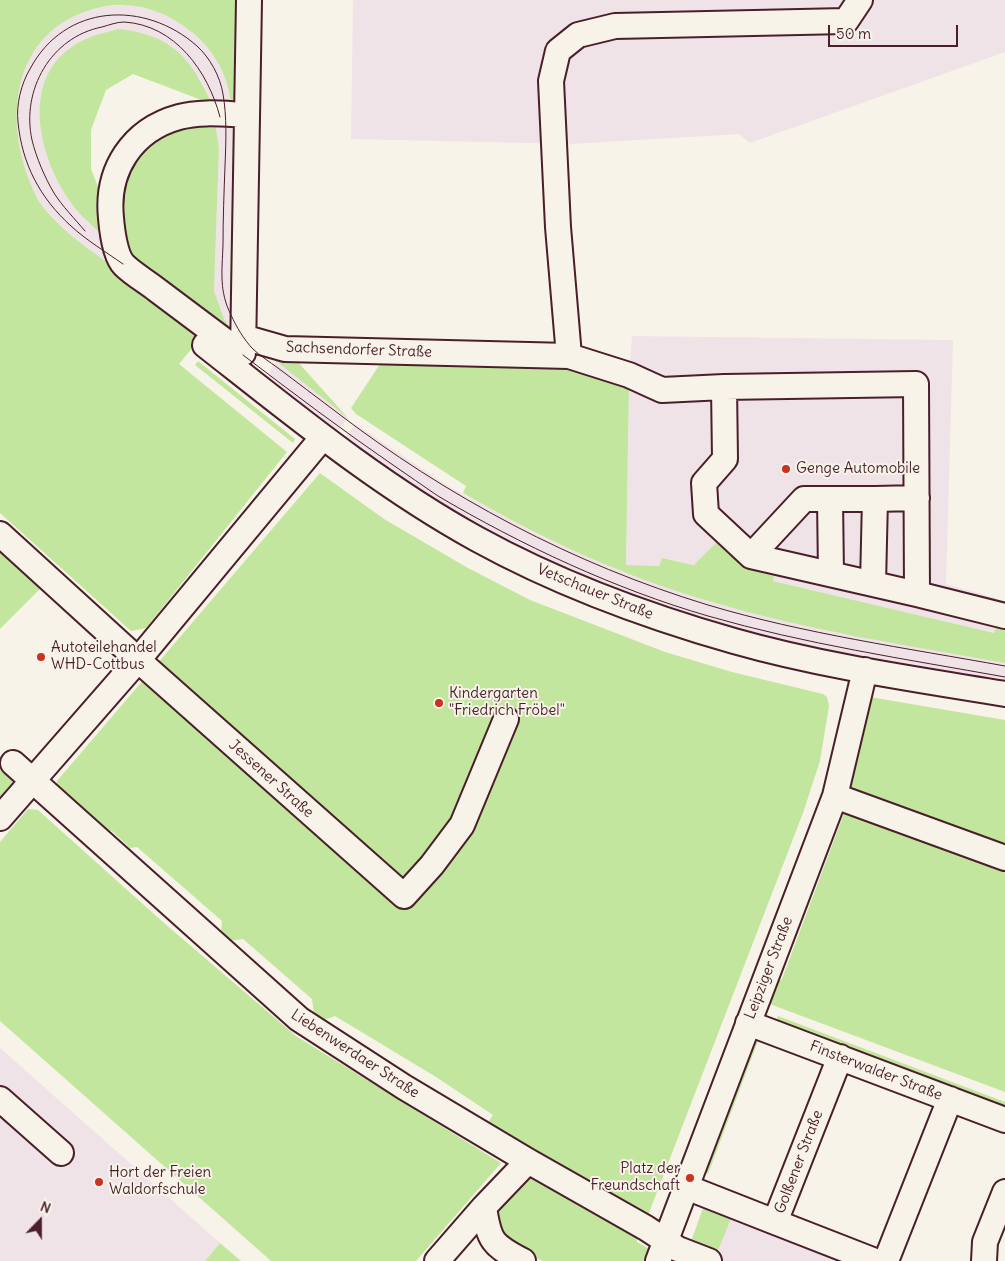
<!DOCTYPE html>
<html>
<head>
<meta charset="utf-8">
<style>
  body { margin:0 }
  #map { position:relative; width:1005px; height:1261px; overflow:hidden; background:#f7f3e8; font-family:Delius,sans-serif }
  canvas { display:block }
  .north { position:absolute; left:15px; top:1196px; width:50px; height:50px; -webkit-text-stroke:4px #f7f3e8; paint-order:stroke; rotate:22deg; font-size:14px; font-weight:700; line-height:20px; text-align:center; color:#4a1f2b }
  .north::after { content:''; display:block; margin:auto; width:18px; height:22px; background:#4a1f2b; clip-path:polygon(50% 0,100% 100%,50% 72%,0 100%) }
  .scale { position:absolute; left:828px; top:25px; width:130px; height:22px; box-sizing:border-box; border:2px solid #4a1f2b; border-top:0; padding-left:6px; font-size:15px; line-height:18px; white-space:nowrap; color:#4a1f2b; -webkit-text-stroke:4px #f7f3e8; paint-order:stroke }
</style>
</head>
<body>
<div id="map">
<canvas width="1005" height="1261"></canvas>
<div class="north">N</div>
<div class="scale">50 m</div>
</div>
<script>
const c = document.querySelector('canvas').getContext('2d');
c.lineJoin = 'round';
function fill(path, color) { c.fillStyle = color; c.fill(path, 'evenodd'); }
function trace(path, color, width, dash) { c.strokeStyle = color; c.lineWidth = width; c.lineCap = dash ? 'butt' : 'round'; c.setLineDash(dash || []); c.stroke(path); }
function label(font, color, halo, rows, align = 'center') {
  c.font = font + ' Delius,sans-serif'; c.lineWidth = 4; c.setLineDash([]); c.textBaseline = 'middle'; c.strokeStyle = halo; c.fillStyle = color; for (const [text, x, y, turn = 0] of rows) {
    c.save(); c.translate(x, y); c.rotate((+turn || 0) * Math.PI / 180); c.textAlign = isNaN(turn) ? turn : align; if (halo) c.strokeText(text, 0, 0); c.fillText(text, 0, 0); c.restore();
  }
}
fill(new Path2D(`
  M 353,0 L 1005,0 L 1005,52 L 750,143 L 739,134 L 571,144 L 351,139 Z
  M 127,5 L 149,9 L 165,15 L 186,27 L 203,42 L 221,65 L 230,90 L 231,104 L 212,104 L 200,78 L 74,45 L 63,54 L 51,68 L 85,219 L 108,241 L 112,266 L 64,231 L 40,203 L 28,183 L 17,161 L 12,142 L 9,111 L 14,87 L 20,71 L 30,52 L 45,36 L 63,21 L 84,11 L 108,6 Z
  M 215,122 L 233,125 L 230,290 L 237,309 L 229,326 L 224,319 L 214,292 L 219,148 Z
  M 632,336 L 953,340 L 946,584 L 996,598 L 997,622 L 994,633 L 773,581 L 663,558 L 659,566 L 626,565 L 629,384 Z
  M 276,361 L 348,418 L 335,434 L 271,383 L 268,378 L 271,369 Z
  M 355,424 L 443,483 L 494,511 L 536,534 L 617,570 L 711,602 L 767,617 L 824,630 L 1005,663 L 1005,682 L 820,649 L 762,637 L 652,604 L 570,571 L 527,552 L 483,530 L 432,500 L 344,440 Z
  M 0,1048 L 220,1243 L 205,1261 L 0,1261 Z
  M 706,1200 L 861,1261 L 683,1261 Z`), '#f0e3e8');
fill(new Path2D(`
  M 0,0 L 239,0 L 238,99 L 231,104 C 228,75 215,52 193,33 C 168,12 134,0 102,7 C 6,27 0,131 40,203 C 61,231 86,247 114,267 C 142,289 169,311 197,332 L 198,341 L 179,364 L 287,452 L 146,628 L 131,631 L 0,513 Z
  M 119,29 C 172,35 191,58 212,104 L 133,74 L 106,90 L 91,130 L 91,169 L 102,197 L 108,241 C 95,228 79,215 69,200 C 39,156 20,81 73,46 C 88,36 103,33 119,29 Z
  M 215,122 L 219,148 L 214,291 L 224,319 L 229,326 L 222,332 L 132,262 L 122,239 L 117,212 L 132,157 L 154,136 L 179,126 Z
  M 233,125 L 240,130 L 237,309 L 230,290 Z
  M 282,357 L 291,358 L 297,361 L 348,418 L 276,361 Z
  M 384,358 L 563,361 L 629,384 L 626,565 L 659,566 L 662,558 L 694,565 L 719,540 L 775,571 L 773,581 L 994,633 L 997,622 L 1005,628 L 1005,663 C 907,645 808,631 712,602 C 625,577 541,539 463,493 L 466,486 L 356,414 L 351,408 Z
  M 198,361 L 295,439 L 293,443 L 195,365 Z
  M 334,463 L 339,463 L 391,498 L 789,667 L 700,646 L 643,627 L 531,581 L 470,550 L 432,529 Z
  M 320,473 L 384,519 L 468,568 L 530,600 L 665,652 L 732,672 L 823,694 L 827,697 L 829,706 L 820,761 L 803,813 L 647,1218 L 487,1124 L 493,1115 L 436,1077 L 335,1016 L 324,1020 L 314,1014 L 312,999 L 243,939 L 229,941 L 221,934 L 222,921 L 137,847 L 130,848 L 112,831 L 105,830 L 57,790 L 57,781 Z
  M 0,543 L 45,584 L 0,629 Z
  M 870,697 L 1005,720 L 1005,843 L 997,848 L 857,798 L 846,786 Z
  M 0,763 C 23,774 12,790 0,803 Z
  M 846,808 L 1005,867 L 1005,1092 L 767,1003 L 773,985 L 782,979 Z
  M 28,809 L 38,810 L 164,923 L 296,1036 L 501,1163 L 416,1261 L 271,1261 L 0,1021 L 0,842 Z
  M 778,1016 L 1005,1102 L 1005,1111 L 775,1024 Z
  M 758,1041 L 708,1174 L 705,1171 L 750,1046 Z
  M 537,1178 L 637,1232 L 637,1242 L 648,1248 L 649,1256 L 648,1261 L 543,1261 L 505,1246 L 494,1211 L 521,1182 L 528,1179 Z
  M 706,1200 L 734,1211 L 717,1253 L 691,1242 Z
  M 220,1243 L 241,1261 L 205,1261 Z`), '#c3e69f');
const minor = new Path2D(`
  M 243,337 L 285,349 L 569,356 L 629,375 L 662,390 L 724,387 L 725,459 L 704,483 L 706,514 L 751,556 L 917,594 L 1005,616
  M 205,345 C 293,414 379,485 477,539 C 557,583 646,616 734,641 C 822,666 914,679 1005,694
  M 233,347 C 208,328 182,309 157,290 C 147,282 133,274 124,265 C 115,256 112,230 111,218 C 106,170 132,130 179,117 C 200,111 225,114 247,115
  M 243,353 L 249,0
  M 569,356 L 558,227 L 551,81 L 558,51 L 578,35 L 615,26 L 846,21 L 860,0
  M 724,387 L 916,384 L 917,594
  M 875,499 L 917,498
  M 0,534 L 147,668 L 404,896 L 432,865 L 462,825 L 506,719
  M 751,556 L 804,499 L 830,499
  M 831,574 L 830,499 L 875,499 L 873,584
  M 13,763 L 299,1019 L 404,1087 L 528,1161 L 646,1228 L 678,1249 L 709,1261
  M 835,796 L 1005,858
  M 0,818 L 138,660 L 323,437
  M 748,1023 L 1005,1120
  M 840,1057 L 775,1222 L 875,1261
  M 0,1099 L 61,1153
  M 686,1187 L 775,1222
  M 484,1207 C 489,1241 492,1245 523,1261
  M 437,1261 L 484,1207 L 528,1161
  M 658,1261 L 835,796 L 865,670
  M 886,1261 L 950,1099
  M 984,1261 L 985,1242 L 1005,1192`);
trace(minor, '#4a1f2b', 28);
trace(minor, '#f7f3e8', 24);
trace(new Path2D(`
  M 85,231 C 75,219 62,206 54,193 C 45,178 36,157 32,140 C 21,90 51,37 102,27 C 109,25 117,22 124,22 C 175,25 208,71 220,117
  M 123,264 C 106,252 86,240 71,226 C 40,198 22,164 18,122 C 16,105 21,84 30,69 C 65,3 145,0 197,46 C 210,58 220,76 223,94 C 227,117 226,142 225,166 C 224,192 223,219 223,245 C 222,272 219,291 231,315 C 236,326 244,340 253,349 C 260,356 270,362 278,368 C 297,382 316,397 335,411 C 447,497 573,564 708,605 C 805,634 906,648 1005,666
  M 243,355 C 293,393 342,430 393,465 C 408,475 423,486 438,496 C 521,545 615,589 708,616 C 805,644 905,659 1005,677`), '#4a1f2b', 1);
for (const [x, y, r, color] of [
  [786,469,5,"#c8321e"],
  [41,657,5,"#c8321e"],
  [439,703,5,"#c8321e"],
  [690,1178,5,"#c8321e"],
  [99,1182,5,"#c8321e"]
]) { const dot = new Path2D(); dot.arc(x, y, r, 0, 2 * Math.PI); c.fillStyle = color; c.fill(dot); trace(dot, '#f7f3e8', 2); }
label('15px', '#4a1f2b', '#f7f3e8', [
  ["Sachsendorfer Straße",359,350,2],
  ["Vetschauer Straße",595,592,22],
  ["Jessener Straße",271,779,42],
  ["Leipziger Straße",769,968,-69],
  ["Liebenwerdaer Straße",355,1054,33],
  ["Finsterwalder Straße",876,1071,21],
  ["Golßener Straße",799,1162,-69]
]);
label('15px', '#4a1f2b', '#f7f3e8', [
  ["Genge Automobile",796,469],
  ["Autoteilehandel",51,648],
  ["WHD-Cottbus",51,665],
  ["Kindergarten",449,694],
  ["\"Friedrich Fröbel\"",449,711],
  ["Platz der",680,1169,"right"],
  ["Freundschaft",680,1186,"right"],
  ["Hort der Freien",109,1173],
  ["Waldorfschule",109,1190]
], 'left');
</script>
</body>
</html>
